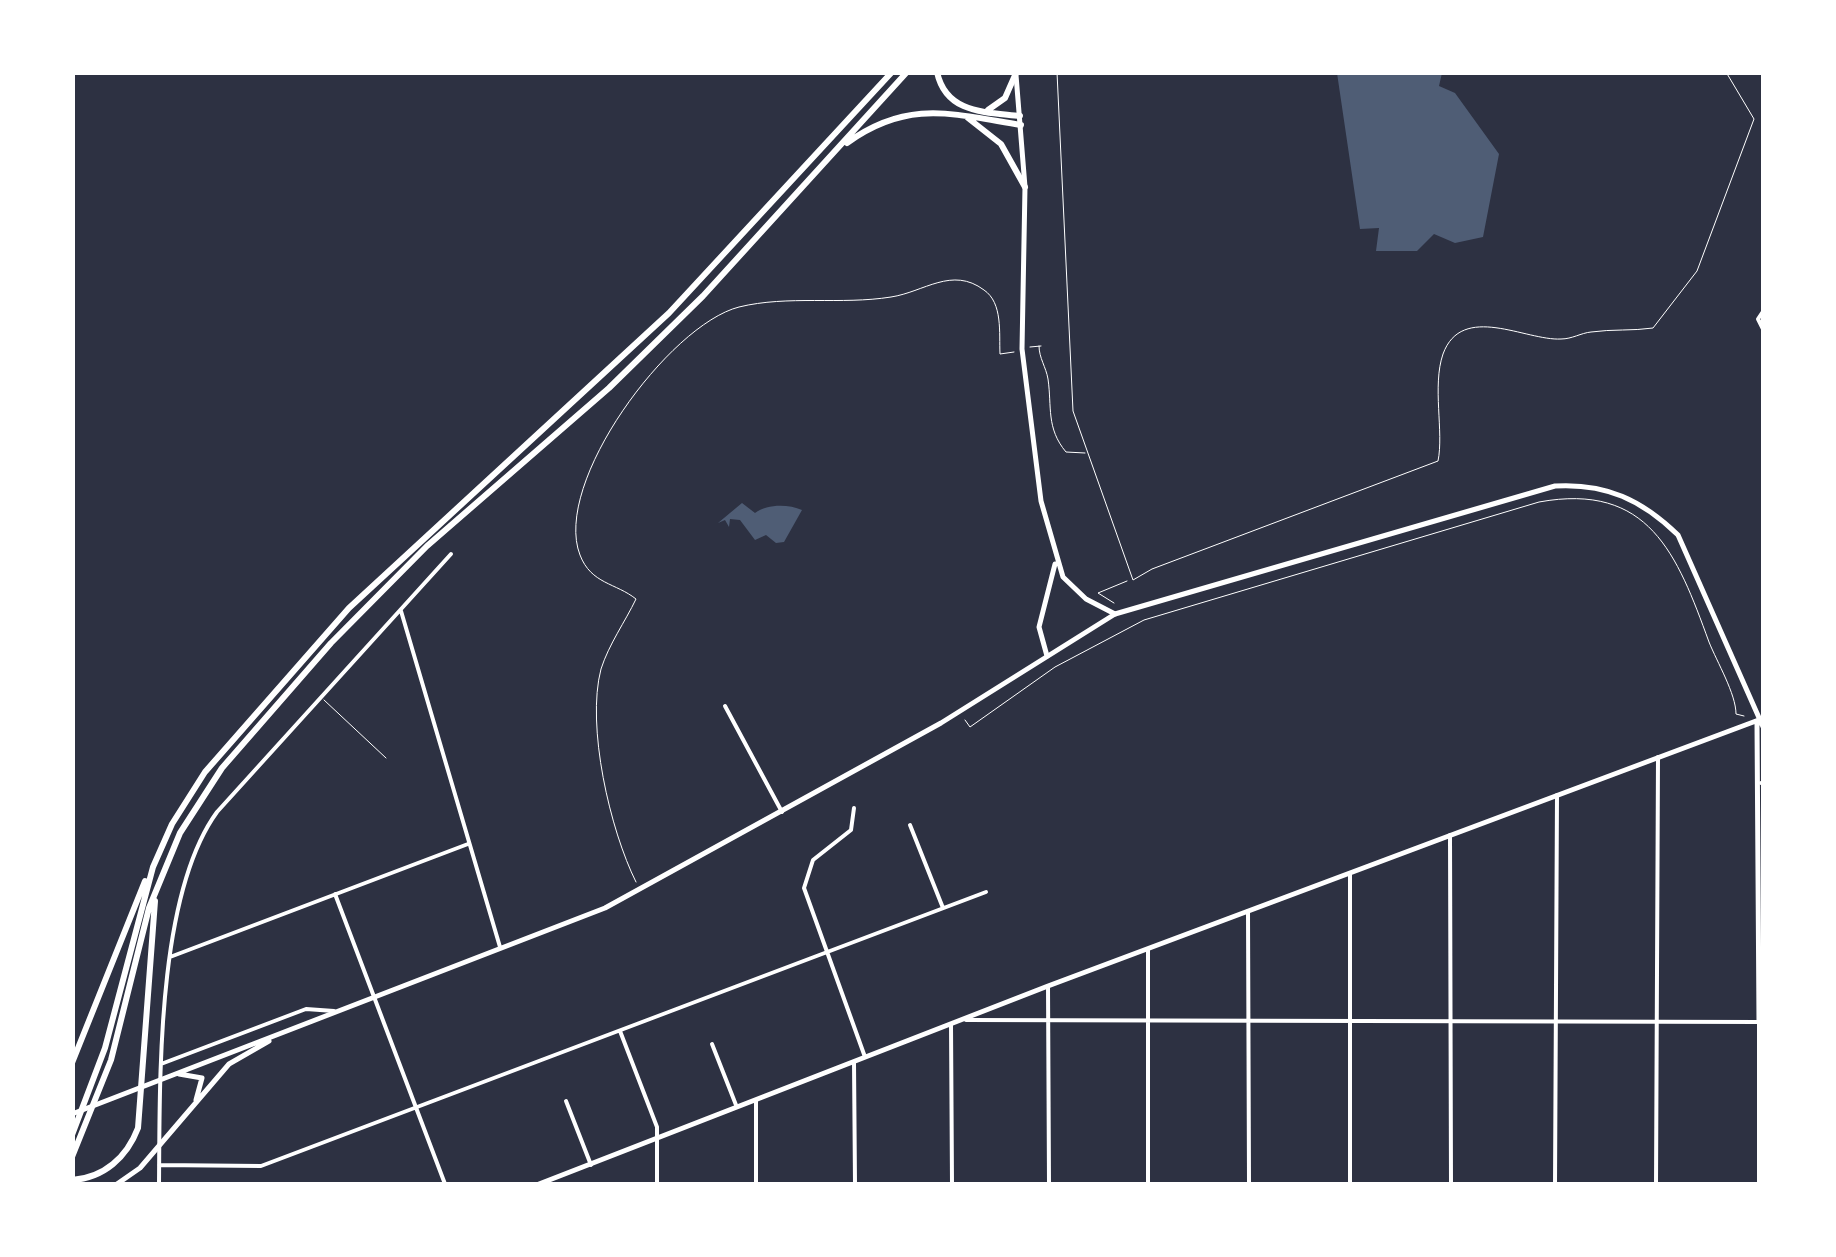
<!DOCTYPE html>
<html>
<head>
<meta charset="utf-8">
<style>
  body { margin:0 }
  #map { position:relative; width:1836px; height:1257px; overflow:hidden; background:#2d3142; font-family:Figtree,sans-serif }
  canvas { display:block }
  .frame { position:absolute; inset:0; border:75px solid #fff; pointer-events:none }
</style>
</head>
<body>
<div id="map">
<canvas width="1836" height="1257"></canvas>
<div class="frame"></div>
</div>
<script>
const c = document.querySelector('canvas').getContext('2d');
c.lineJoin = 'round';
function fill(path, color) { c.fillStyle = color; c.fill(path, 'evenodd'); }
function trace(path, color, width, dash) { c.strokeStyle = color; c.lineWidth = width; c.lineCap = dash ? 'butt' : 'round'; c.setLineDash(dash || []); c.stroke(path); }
fill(new Path2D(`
  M 1337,73 L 1442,73 L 1439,86 L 1455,93 L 1499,154 L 1483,237 L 1455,243 L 1434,234 L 1417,251 L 1376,251 L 1379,228 L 1360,229 Z
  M 742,503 L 755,513 C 767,504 788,504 802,510 L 784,542 L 776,543 L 766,535 L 755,540 L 740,520 L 730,519 L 729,527 L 725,520 L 718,523 Z`), '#4f5d75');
trace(new Path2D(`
  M 1057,72 L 1073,411 L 1133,580 L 1152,569 L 1438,461 C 1444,432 1432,386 1443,354 C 1462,302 1526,341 1561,339 C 1572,339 1581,333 1591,332 C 1612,329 1633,331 1653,328 L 1697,271 L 1754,119 L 1726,72
  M 1039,346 C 1039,358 1046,367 1048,379 C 1052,407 1046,428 1066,452 L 1085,453
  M 1030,347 L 1041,346
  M 1114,603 L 1098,593 L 1127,581
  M 965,720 L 970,727 L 1055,667 L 1144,620 L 1539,502 C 1649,482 1677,554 1709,642 C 1717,662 1736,694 1736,714 L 1744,716
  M 636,882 C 610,830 586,726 601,669 C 609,644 625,622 636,599 C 616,583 591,584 580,555 C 552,483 669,325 739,307 C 788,295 841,305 891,297 C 924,292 952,266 984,290 C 1003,303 999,333 1000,354 L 1014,352`), '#fff', 1);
trace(new Path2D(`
  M 324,700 L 386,758`), '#fff', 1);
trace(new Path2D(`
  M 1764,310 L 1758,319 L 1764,331
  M 401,611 L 500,947
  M 725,706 L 782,812
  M 1761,783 L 1764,783
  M 854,808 L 851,830 L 813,860 L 804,888 L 865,1057
  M 910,825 L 943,908
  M 1450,835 L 1451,1184
  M 1350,874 L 1350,1184
  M 335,894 L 445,1184
  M 1248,911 L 1249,1184
  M 1148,949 L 1148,1184
  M 170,957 L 468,844
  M 1048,986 L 1049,1184
  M 966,1020 L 1759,1022 L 1759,1184
  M 951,1024 L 952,1184
  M 620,1031 L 657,1127 L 657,1184
  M 712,1044 L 736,1105
  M 854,1062 L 855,1184
  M 161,1064 L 306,1009 L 334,1011
  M 566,1101 L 591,1165
  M 159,1165 L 261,1166 L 986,892
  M 159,1184 C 160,1082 156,896 217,812 L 451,554
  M 756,1184 L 756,1100
  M 1555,1184 L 1557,795
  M 1656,1184 L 1658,757`), '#fff', 4);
trace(new Path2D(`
  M 1016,75 L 1025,187 L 1022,349 L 1041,501 L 1063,577 L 1086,599 L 1115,614
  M 1047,656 L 1039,627 L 1055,564`), '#fff', 5);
trace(new Path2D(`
  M 1757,723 L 1759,1022 L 1764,1022
  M 179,1074 L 202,1078 L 196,1100
  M 72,1114 L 605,908 L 941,723 L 1115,614 L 1555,486 C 1606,483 1642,500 1678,535 L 1764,729
  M 117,1184 L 140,1168 L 229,1064 L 269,1041
  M 539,1184 L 1048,986 L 1764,718`), '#fff', 5);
trace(new Path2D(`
  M 937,72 C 946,114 986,112 1020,116
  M 988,110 L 1005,98 L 1016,73
  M 968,118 L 1001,144 L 1025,187
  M 847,143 C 908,99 952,114 1021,125
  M 72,1063 L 145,881
  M 72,1135 L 105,1048 L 153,867 L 172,824 L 205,772 L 349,608 L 669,313 L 892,72
  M 72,1157 L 111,1060 L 149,908 L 180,833 L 222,768 L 331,643 L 427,546 L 609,388 L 703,296 L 907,72
  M 72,1180 C 104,1178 127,1157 138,1128 L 155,901`), '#fff', 6);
</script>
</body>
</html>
